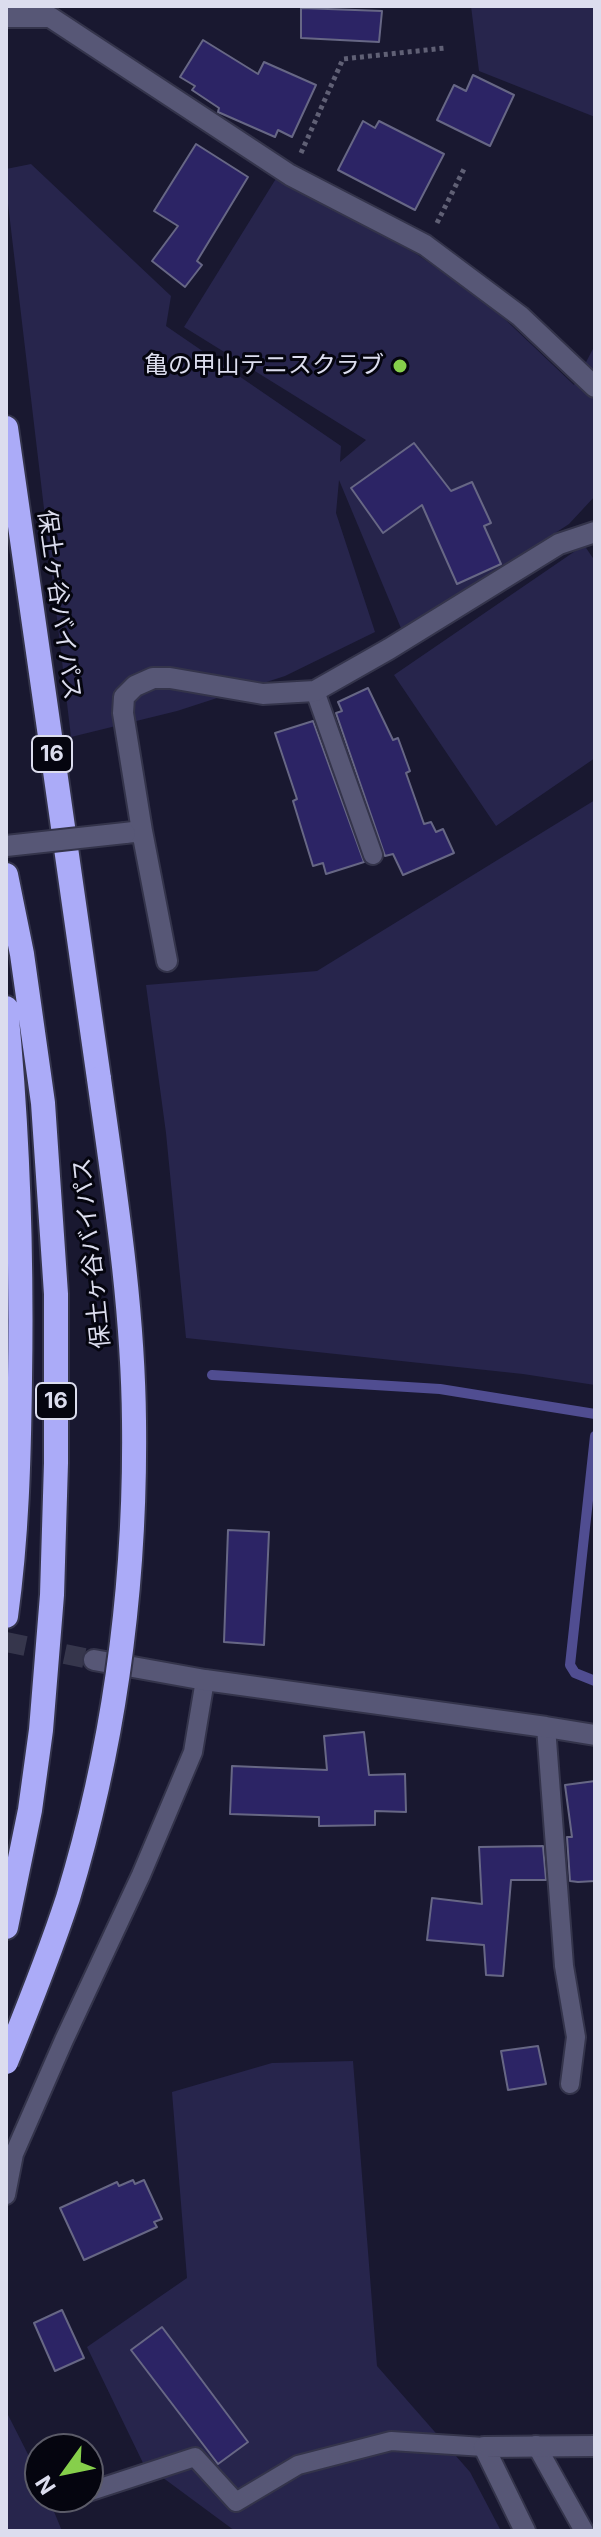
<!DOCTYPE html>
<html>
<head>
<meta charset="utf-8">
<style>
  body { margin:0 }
  #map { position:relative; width:601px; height:2537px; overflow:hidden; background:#191830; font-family:Inter,sans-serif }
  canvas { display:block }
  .frame { position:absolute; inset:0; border:8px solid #dcddee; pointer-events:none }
  .north { position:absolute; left:24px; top:2433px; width:80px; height:80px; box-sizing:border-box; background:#05050f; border:2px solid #5b5b68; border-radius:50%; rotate:237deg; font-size:22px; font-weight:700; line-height:32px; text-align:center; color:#dcddee }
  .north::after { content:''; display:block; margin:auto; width:28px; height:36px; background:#86cf4b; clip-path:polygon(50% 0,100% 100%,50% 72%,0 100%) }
</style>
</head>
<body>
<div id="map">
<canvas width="601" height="2537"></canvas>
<div class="frame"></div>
<div class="north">N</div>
</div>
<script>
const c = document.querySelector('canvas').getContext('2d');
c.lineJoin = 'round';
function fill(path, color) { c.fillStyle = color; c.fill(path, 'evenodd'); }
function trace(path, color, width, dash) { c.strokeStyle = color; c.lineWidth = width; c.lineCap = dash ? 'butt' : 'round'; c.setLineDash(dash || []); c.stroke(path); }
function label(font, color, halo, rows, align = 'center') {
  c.font = font + ' Inter,"Noto Sans JP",sans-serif'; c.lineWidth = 6; c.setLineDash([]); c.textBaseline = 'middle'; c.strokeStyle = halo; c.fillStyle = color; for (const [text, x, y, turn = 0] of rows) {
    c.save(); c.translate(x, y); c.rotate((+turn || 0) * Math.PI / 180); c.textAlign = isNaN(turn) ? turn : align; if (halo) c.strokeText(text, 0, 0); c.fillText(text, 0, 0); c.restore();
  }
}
fill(new Path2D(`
  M 471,6 L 595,6 L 595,117 L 479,71 Z
  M 31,164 L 171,296 L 166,326 L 341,446 L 340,462 L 366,440 L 184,327 L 277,177 L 418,255 L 491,306 L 574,385 L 595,345 L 595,496 L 569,524 L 403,633 L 339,480 L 336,513 L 375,632 L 285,676 L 177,711 L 71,737 L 6,187 L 6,169 Z
  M 584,545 L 595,561 L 595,758 L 496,826 L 394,675 Z
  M 595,800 L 595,1385 L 523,1374 L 186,1338 L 166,1133 L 146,985 L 317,971 Z
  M 353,2061 L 377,2366 L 470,2472 L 501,2531 L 235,2531 L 143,2463 L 87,2347 L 187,2278 L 172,2092 L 272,2063 Z
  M 6,2411 L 40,2478 L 40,2497 L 48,2497 L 62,2531 L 6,2531 Z`), '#27254c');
trace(new Path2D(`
  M 212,1375 L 440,1389 L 595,1414
  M 595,1436 L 570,1665 L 575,1673 L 595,1681`), '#504d91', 10);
const building = new Path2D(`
  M 301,8 L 382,11 L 379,42 L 301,38 Z
  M 203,40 L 258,74 L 264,62 L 316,85 L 292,137 L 278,130 L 275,137 L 218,112 L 219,108 L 192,90 L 195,86 L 180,77 Z
  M 473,75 L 514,95 L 490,146 L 437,120 L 454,85 L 466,91 Z
  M 363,121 L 375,128 L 379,121 L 444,154 L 415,210 L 338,170 Z
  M 196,144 L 248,177 L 197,261 L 202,265 L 185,287 L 152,261 L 178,226 L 154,211 Z
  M 414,443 L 451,491 L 472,482 L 491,523 L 484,526 L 501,564 L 457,584 L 422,505 L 383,533 L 351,488 Z
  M 368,688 L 393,740 L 398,738 L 410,771 L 406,773 L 424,824 L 431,822 L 436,832 L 443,829 L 454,853 L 403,875 L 393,854 L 385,856 L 336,713 L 342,711 L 338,702 Z
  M 313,721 L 364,862 L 326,874 L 323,863 L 313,866 L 293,801 L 297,799 L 275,733 Z
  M 228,1530 L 269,1532 L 264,1645 L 224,1642 Z
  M 364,1732 L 369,1775 L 405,1774 L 406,1812 L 375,1811 L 375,1825 L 319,1826 L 319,1817 L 230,1814 L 232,1766 L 327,1770 L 324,1736 Z
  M 595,1781 L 595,1881 L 578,1882 L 570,1881 L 567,1837 L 572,1837 L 565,1785 Z
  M 543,1846 L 546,1880 L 511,1880 L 503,1976 L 486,1975 L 484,1945 L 427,1940 L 432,1898 L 482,1904 L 479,1847 Z
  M 538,2046 L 546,2084 L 508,2090 L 501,2051 Z
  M 133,2180 L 135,2184 L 144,2180 L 162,2219 L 154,2222 L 157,2227 L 84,2260 L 60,2208 L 117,2182 L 119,2186 Z
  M 62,2310 L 84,2358 L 55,2371 L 34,2323 Z
  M 162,2327 L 248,2442 L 218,2464 L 131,2350 Z`);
fill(building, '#2c2465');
trace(building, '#676785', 2);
trace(new Path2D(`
  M 6,1642 L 94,1660`), '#36364c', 20, [20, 10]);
const lane = new Path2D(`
  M 315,691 L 373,855
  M 546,1727 L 564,1966 L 576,2037 L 570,2084
  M 6,2195 L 14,2154 L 64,2040 L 141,1875 L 193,1752 L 205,1680
  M 536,2445 L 584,2531
  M 88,2492 L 195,2457 L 236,2502 L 298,2465 L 391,2441 L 484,2447`);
const street = new Path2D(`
  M 6,17 L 50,17 L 290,175 L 425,245 L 520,316 L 595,387
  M 142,831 L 167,961
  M 125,833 L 142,831 L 123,713 L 124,697 L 135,686 L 153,678 L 170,678 L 263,694 L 315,691 L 389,649 L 559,544 L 595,532
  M 94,1660 L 205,1680 L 546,1727 L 595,1735
  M 525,2531 L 484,2447 L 595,2446`);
const highway = new Path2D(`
  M 6,428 L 99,1079
  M 6,875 L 22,954 L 43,1103 L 56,1294 L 56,1463 L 52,1595 L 41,1730 L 30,1810 L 6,1927
  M 6,1008 C 18,1131 22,1255 20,1379 C 19,1458 17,1537 6,1616`);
trace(lane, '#34344b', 22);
trace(street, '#34344b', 24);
trace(highway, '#34344b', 28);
trace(new Path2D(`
  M 301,153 L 343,59 L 445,48
  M 437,223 L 465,167`), '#606075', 5, [4, 4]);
trace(lane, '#575776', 18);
trace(street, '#575776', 20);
trace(highway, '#ababf8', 24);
const streetBridge = new Path2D(`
  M 6,846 L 125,833`);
const highwayBridge = new Path2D(`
  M 6,2062 C 28,2008 50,1953 68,1898 C 115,1743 136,1583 134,1421 C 133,1307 115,1193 99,1079`);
trace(streetBridge, '#34344b', 24, []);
trace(highwayBridge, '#34344b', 28, []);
trace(streetBridge, '#575776', 20);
trace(highwayBridge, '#ababf8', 24);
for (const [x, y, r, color] of [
  [400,366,8,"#86cf4b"]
]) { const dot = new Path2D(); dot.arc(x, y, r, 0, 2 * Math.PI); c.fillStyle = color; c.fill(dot); trace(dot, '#05050f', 3); }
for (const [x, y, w] of [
  [52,754,40],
  [56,1401,40]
]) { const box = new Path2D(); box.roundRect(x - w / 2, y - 18, w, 36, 6); c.fillStyle = '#05050f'; c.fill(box); trace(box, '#dcddee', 2); }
label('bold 22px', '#dcddee', null, [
  ["16",52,754],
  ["16",56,1401]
]);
label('24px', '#dcddee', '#05050f', [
  ["亀の甲山テニスクラブ",384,366]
], 'right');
label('24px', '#dcddee', '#05050f', [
  ["保土ヶ谷バイパス",59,605,82],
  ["保土ヶ谷バイパス",92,1253,-96]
]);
</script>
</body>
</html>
